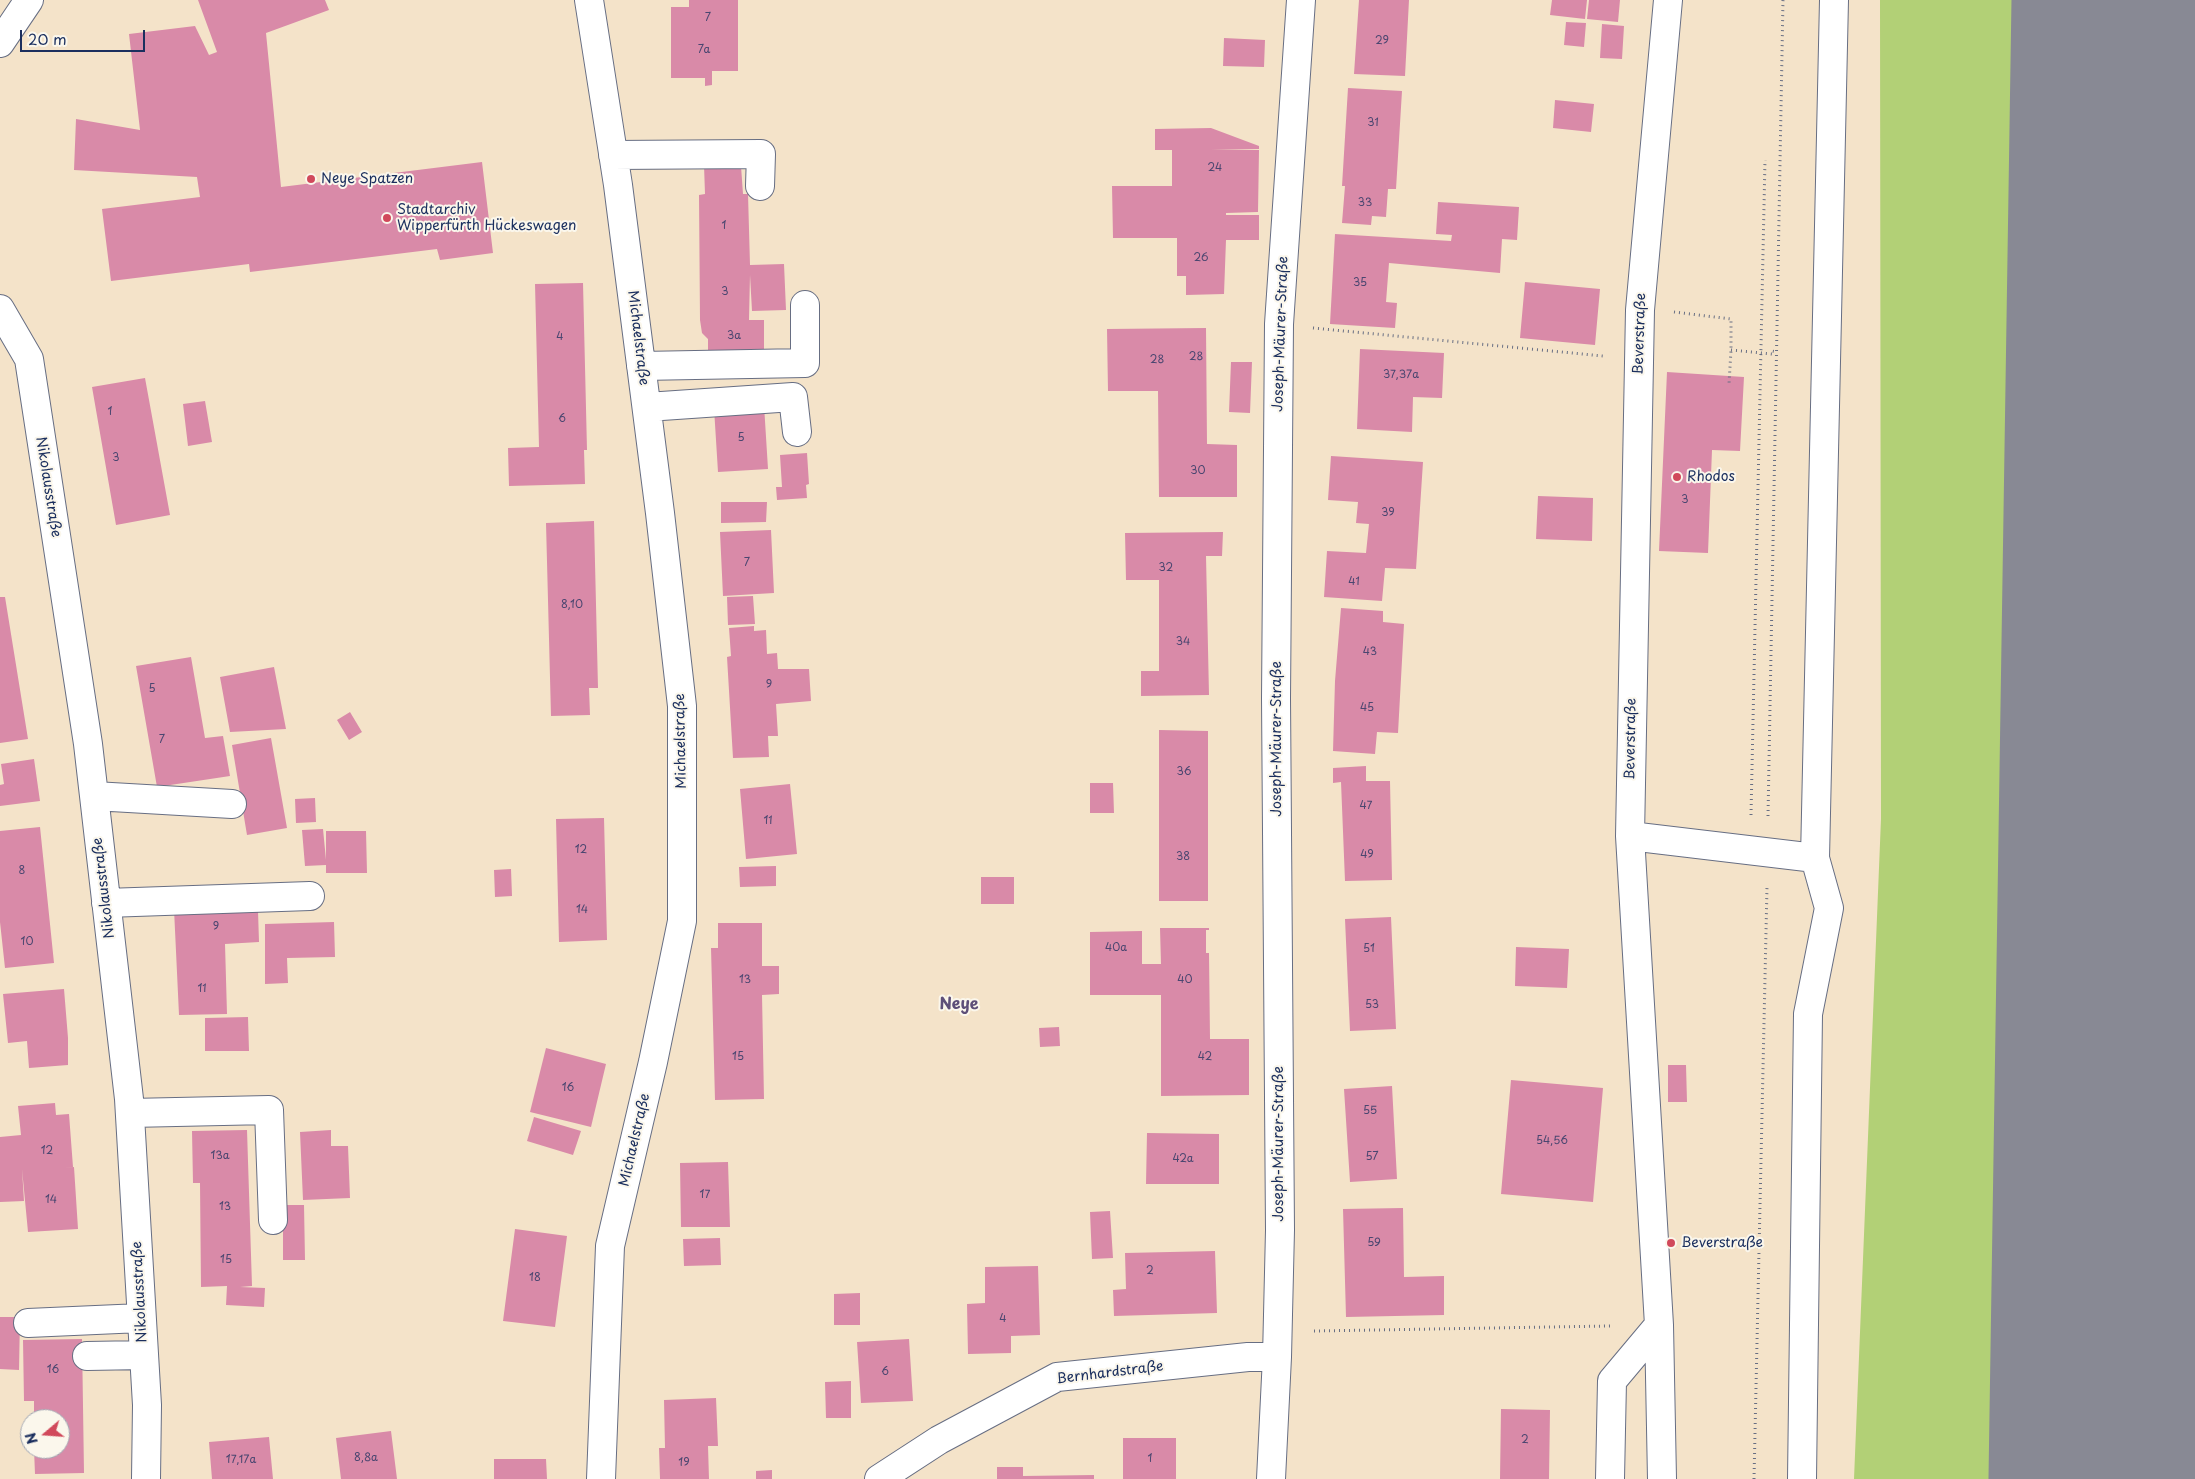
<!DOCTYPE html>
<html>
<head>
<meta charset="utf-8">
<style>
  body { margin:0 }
  #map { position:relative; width:2195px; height:1479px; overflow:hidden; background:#f4e3c9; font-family:"Playpen Sans",sans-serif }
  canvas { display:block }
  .north { position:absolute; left:20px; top:1409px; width:50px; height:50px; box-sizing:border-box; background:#fbf7ec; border:1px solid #a1a7b3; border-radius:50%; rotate:252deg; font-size:14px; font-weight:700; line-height:20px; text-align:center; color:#1b2f5e }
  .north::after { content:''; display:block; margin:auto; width:18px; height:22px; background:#d1495b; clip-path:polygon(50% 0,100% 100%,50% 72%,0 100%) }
  .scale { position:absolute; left:20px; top:30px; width:125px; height:22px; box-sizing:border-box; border:2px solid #1b2f5e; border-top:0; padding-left:6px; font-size:15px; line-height:18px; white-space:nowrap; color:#1b2f5e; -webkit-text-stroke:4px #fbf7ec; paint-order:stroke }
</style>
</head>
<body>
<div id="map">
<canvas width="2195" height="1479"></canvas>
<div class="north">N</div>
<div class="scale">20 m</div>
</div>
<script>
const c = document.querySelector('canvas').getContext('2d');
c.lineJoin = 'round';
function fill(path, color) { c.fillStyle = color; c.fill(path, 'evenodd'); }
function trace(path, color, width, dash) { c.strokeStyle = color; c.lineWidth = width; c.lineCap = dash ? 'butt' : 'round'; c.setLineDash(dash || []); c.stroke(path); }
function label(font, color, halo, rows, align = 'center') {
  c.font = font + ' "Playpen Sans",sans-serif'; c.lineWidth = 4; c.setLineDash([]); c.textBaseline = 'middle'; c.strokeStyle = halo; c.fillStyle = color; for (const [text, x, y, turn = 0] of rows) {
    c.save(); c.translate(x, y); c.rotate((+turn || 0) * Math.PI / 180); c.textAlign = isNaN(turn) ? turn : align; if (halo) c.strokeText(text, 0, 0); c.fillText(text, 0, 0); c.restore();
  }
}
fill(new Path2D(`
  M 1880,0 L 2195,0 L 2195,1479 L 1854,1479 L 1881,819 Z`), '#b2d076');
trace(new Path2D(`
  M 2129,1479 L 2152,0`), '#888994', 281);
fill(new Path2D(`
  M 198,0 L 325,0 L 329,10 L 266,33 L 281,187 L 482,162 L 493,253 L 440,260 L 437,249 L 250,272 L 249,264 L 111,281 L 102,209 L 200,197 L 197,177 L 74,170 L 76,119 L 140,130 L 129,34 L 195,26 L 209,55 L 217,52 Z
  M 689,0 L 738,0 L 738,71 L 712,71 L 712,85 L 705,86 L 705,78 L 671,78 L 671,7 L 689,7 Z
  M 1359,0 L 1409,0 L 1405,76 L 1354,74 Z
  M 1552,0 L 1587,0 L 1585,19 L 1550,15 Z
  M 1589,0 L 1620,0 L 1618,22 L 1587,19 Z
  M 1566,22 L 1586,23 L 1584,47 L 1564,45 Z
  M 1602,24 L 1624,26 L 1622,59 L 1600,58 Z
  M 1224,38 L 1265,40 L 1264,67 L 1223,66 Z
  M 1348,88 L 1402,91 L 1396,189 L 1388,189 L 1386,217 L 1372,216 L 1371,225 L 1342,223 L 1345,186 L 1342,186 Z
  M 1555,100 L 1594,104 L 1591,132 L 1553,128 Z
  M 1211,128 L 1259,146 L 1259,149 L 1211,150 L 1259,150 L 1258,212 L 1226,213 L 1226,215 L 1259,215 L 1259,240 L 1226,240 L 1224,294 L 1186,295 L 1186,276 L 1177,276 L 1177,238 L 1113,238 L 1112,186 L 1172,186 L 1172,150 L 1155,150 L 1155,129 Z
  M 704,165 L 741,166 L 743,194 L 748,194 L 750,265 L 784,264 L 786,310 L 752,311 L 750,275 L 749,320 L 764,320 L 764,357 L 708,358 L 708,339 L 702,333 L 700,320 L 699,195 L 705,194 Z
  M 1438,202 L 1519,207 L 1517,240 L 1502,239 L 1500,273 L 1389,263 L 1386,302 L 1397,303 L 1395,328 L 1330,324 L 1335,234 L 1451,241 L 1452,235 L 1436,234 Z
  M 1525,282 L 1600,289 L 1595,345 L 1520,338 Z
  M 583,283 L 587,450 L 584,450 L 585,484 L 509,486 L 508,448 L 539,447 L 535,284 Z
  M 1206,328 L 1207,444 L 1237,445 L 1237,497 L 1159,497 L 1158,391 L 1108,391 L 1107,329 Z
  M 1360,349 L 1444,353 L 1442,398 L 1413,397 L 1412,432 L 1357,429 Z
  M 1231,362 L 1252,362 L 1250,413 L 1229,412 Z
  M 1667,372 L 1744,377 L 1740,451 L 1712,450 L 1708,553 L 1659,551 Z
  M 145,378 L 170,515 L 116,525 L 92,387 Z
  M 205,401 L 212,442 L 188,446 L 183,404 Z
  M 764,405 L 768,469 L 718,472 L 714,408 Z
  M 807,453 L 809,484 L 806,485 L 807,498 L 777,500 L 776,487 L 782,487 L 780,455 Z
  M 1331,456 L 1423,462 L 1416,569 L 1385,568 L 1382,601 L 1324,597 L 1327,551 L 1366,553 L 1369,524 L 1356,523 L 1358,502 L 1328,500 Z
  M 1538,496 L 1593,498 L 1592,541 L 1536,539 Z
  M 721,502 L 767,502 L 766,522 L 721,523 Z
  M 594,521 L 598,688 L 589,688 L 590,715 L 551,716 L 546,523 Z
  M 771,530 L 774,593 L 723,596 L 720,532 Z
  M 1223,532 L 1222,556 L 1206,556 L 1209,695 L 1141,696 L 1141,671 L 1159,671 L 1159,580 L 1126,580 L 1125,533 Z
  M 753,596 L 755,624 L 728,625 L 727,597 Z
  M 0,597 L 5,597 L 28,739 L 0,743 Z
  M 1341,608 L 1383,611 L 1383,622 L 1404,624 L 1398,733 L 1377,732 L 1375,754 L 1333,751 L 1335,681 Z
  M 754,626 L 754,631 L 766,630 L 767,654 L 777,653 L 778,669 L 809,669 L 811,701 L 776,704 L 778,736 L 768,736 L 769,757 L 733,758 L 727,657 L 731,656 L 729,628 Z
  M 191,657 L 205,738 L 223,736 L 230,776 L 157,787 L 136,666 Z
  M 274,667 L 286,729 L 230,732 L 220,677 Z
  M 350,712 L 362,732 L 349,740 L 337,720 Z
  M 1159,730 L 1208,731 L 1208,901 L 1159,901 Z
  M 271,738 L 287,828 L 247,835 L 232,745 Z
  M 34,759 L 40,801 L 0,806 L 0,785 L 4,784 L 1,764 Z
  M 1366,766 L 1366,781 L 1390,781 L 1392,880 L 1345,881 L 1341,782 L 1333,783 L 1333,768 Z
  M 1090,783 L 1113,783 L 1114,813 L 1090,813 Z
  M 790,784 L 797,854 L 746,859 L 740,789 Z
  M 315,798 L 316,822 L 296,823 L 295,799 Z
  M 604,818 L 607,940 L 559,942 L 556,819 Z
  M 40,827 L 54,963 L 5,968 L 0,922 L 0,831 Z
  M 323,829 L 326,860 L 326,831 L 366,831 L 367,873 L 326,873 L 326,865 L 305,866 L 302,830 Z
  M 776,866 L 776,886 L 740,887 L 739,867 Z
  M 511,869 L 512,896 L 495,897 L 494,870 Z
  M 981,877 L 1014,877 L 1014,904 L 981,904 Z
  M 174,909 L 258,911 L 259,942 L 225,944 L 227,1014 L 179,1015 Z
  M 1391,917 L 1396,1029 L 1350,1031 L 1345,919 Z
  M 334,922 L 335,957 L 287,958 L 288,983 L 265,984 L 265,924 Z
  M 718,923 L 762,923 L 762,966 L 779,966 L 779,994 L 762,995 L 764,1099 L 715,1100 L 711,948 L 718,948 Z
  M 1160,928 L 1209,928 L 1209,930 L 1206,930 L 1206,953 L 1209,953 L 1210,1039 L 1249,1039 L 1249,1095 L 1161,1096 L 1161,995 L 1090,995 L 1090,932 L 1142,931 L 1142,964 L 1161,964 Z
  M 1516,947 L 1569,949 L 1567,988 L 1515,986 Z
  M 64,989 L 68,1038 L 68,1065 L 29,1068 L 27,1041 L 8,1043 L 3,994 Z
  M 248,1017 L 249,1051 L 205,1051 L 205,1018 Z
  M 1059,1027 L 1060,1046 L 1040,1047 L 1039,1028 Z
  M 546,1048 L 606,1064 L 591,1127 L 530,1112 Z
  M 1668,1065 L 1686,1065 L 1687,1102 L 1668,1102 Z
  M 1511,1080 L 1603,1088 L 1593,1202 L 1501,1194 Z
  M 1392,1086 L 1397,1179 L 1350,1182 L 1344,1089 Z
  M 55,1103 L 56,1115 L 69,1114 L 73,1167 L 62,1168 L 74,1167 L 78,1229 L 28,1232 L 22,1169 L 24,1201 L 0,1202 L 0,1137 L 21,1135 L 18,1106 Z
  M 534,1117 L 581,1131 L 573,1155 L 527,1141 Z
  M 247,1130 L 252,1286 L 240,1287 L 265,1288 L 264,1307 L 226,1305 L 227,1286 L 201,1287 L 200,1183 L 193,1183 L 192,1131 Z
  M 331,1130 L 331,1146 L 348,1146 L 350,1198 L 303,1200 L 300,1132 Z
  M 1147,1133 L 1219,1134 L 1219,1184 L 1146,1184 Z
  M 728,1162 L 730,1227 L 681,1227 L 680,1163 Z
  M 283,1205 L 304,1205 L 305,1260 L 283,1260 Z
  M 1403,1208 L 1404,1277 L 1444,1276 L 1444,1315 L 1346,1317 L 1343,1209 Z
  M 1110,1211 L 1113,1258 L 1092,1259 L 1090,1212 Z
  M 515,1229 L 567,1236 L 555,1327 L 503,1321 Z
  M 720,1238 L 721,1265 L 684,1266 L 683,1239 Z
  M 1215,1251 L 1217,1313 L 1114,1316 L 1113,1290 L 1126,1289 L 1125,1253 Z
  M 1038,1266 L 1040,1335 L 1011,1336 L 1011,1353 L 968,1354 L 967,1304 L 985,1303 L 985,1267 Z
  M 860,1293 L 860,1325 L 834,1325 L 834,1294 Z
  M 0,1317 L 20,1317 L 19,1370 L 0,1369 Z
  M 82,1339 L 84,1473 L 35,1474 L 34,1449 L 60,1449 L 60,1419 L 34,1419 L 34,1401 L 24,1401 L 23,1340 Z
  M 909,1339 L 913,1401 L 861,1403 L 857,1342 Z
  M 851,1381 L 851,1418 L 826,1418 L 825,1382 Z
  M 716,1398 L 718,1446 L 708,1446 L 709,1479 L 660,1479 L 659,1448 L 665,1448 L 664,1400 Z
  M 1501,1409 L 1550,1410 L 1549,1479 L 1500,1479 Z
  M 391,1431 L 397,1479 L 341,1479 L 336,1438 Z
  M 269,1437 L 273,1479 L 212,1479 L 209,1442 Z
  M 1123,1438 L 1176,1438 L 1176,1479 L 1123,1479 Z
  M 494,1459 L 546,1459 L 547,1479 L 494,1479 Z
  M 997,1467 L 1023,1467 L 1023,1476 L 1094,1475 L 1094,1479 L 997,1479 Z
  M 772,1470 L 772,1479 L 756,1479 L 756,1471 Z`), '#d98aa8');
const minor = new Path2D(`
  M 589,0 L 618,185 L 660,513 L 682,706 L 682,921 L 653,1062 L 610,1246 L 601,1479
  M 0,43 L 29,0
  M 613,155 L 761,154 L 760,186
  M 0,309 L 29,359 L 88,744 L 129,1099 L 147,1405 L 146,1479
  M 641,366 L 805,363 L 805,305
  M 647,407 L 793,397 L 797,432
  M 94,796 L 232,804
  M 1630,836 L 1815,858 L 1834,0
  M 106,903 L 310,896
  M 130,1113 L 269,1110 L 273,1220
  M 28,1323 L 141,1318
  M 87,1356 L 144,1355
  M 879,1479 L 939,1440 L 1057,1377 L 1248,1357 L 1277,1357
  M 1271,1479 L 1277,1357 L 1280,1230 L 1276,698 L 1279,324 L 1301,0
  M 1610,1479 L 1612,1381 L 1659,1325
  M 1662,1479 L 1659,1325 L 1630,836 L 1640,310 L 1668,0
  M 1802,1479 L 1808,1014 L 1829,908 L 1815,858`);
trace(minor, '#676e83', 30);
trace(new Path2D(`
  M 1674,312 L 1731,319 L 1731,350 L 1729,384
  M 1313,328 L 1603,356
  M 1731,350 L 1772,354 L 1772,351 L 1777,352
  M 1751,815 L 1765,160
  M 1768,816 L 1783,0
  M 1314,1331 L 1610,1326
  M 1754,1479 L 1767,887`), '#676e83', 3, [1, 4]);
trace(minor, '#fff', 28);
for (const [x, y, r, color] of [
  [311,179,5,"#d1495b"],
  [387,218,5,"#d1495b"],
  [1677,477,5,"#d1495b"],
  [1671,1243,5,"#d1495b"]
]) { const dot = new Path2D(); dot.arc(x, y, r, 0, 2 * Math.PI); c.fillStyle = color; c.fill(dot); trace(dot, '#fbf7ec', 2); }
label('11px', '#4a4670', null, [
  ["7",708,18],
  ["29",1382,41],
  ["7a",704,50],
  ["31",1373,123],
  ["24",1215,168],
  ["33",1365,203],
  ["1",724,226],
  ["26",1201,258],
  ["35",1360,283],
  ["3",725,292],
  ["3a",734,336],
  ["4",560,337],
  ["28",1196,357],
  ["28",1157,360],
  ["37,37a",1401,375],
  ["1",110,412],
  ["6",562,419],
  ["5",741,438],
  ["3",116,458],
  ["30",1198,471],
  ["3",1685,500],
  ["39",1388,513],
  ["7",747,563],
  ["32",1166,568],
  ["41",1354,582],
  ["8,10",572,605],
  ["34",1183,642],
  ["43",1370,652],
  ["9",769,685],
  ["5",152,689],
  ["45",1367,708],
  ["7",162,740],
  ["36",1184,772],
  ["47",1366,806],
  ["11",768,821],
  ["12",581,850],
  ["49",1367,855],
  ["38",1183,857],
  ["8",22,871],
  ["14",582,910],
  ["9",216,927],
  ["10",27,942],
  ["40a",1116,948],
  ["51",1369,949],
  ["13",745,980],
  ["40",1185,980],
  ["11",202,989],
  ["53",1372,1005],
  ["15",738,1057],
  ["42",1205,1057],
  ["16",568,1088],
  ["55",1370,1111],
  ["54,56",1552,1141],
  ["12",47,1151],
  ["13a",220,1156],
  ["57",1372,1157],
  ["42a",1183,1159],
  ["17",705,1195],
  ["14",51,1200],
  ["13",225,1207],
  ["59",1374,1243],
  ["15",226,1260],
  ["2",1150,1271],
  ["18",535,1278],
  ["4",1003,1319],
  ["16",53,1370],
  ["6",885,1372],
  ["2",1525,1440],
  ["8,8a",366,1458],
  ["1",1150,1459],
  ["17,17a",241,1460],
  ["19",684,1463]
]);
label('14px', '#1b2f5e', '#fbf7ec', [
  ["Neye Spatzen",321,179],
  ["Stadtarchiv",397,210],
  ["Wipperfürth Hückeswagen",397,226],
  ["Rhodos",1687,477],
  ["Beverstraße",1681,1243]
], 'left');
label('14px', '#1b2f5e', '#fbf7ec', [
  ["Joseph-Mäurer-Straße",1281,334,-88],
  ["Beverstraße",1640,334,-88],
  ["Michaelstraße",638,338,83],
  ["Nikolausstraße",48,487,81],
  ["Joseph-Mäurer-Straße",1277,739,-90],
  ["Beverstraße",1631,739,-89],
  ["Michaelstraße",681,741,-91],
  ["Nikolausstraße",104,888,-97],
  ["Michaelstraße",635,1140,-77],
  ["Joseph-Mäurer-Straße",1279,1144,-90],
  ["Nikolausstraße",140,1292,-93],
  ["Bernhardstraße",1110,1373,-7]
]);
label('bold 16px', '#5e4f78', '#fbf7ec', [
  ["Neye",959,1005]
]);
</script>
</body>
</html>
